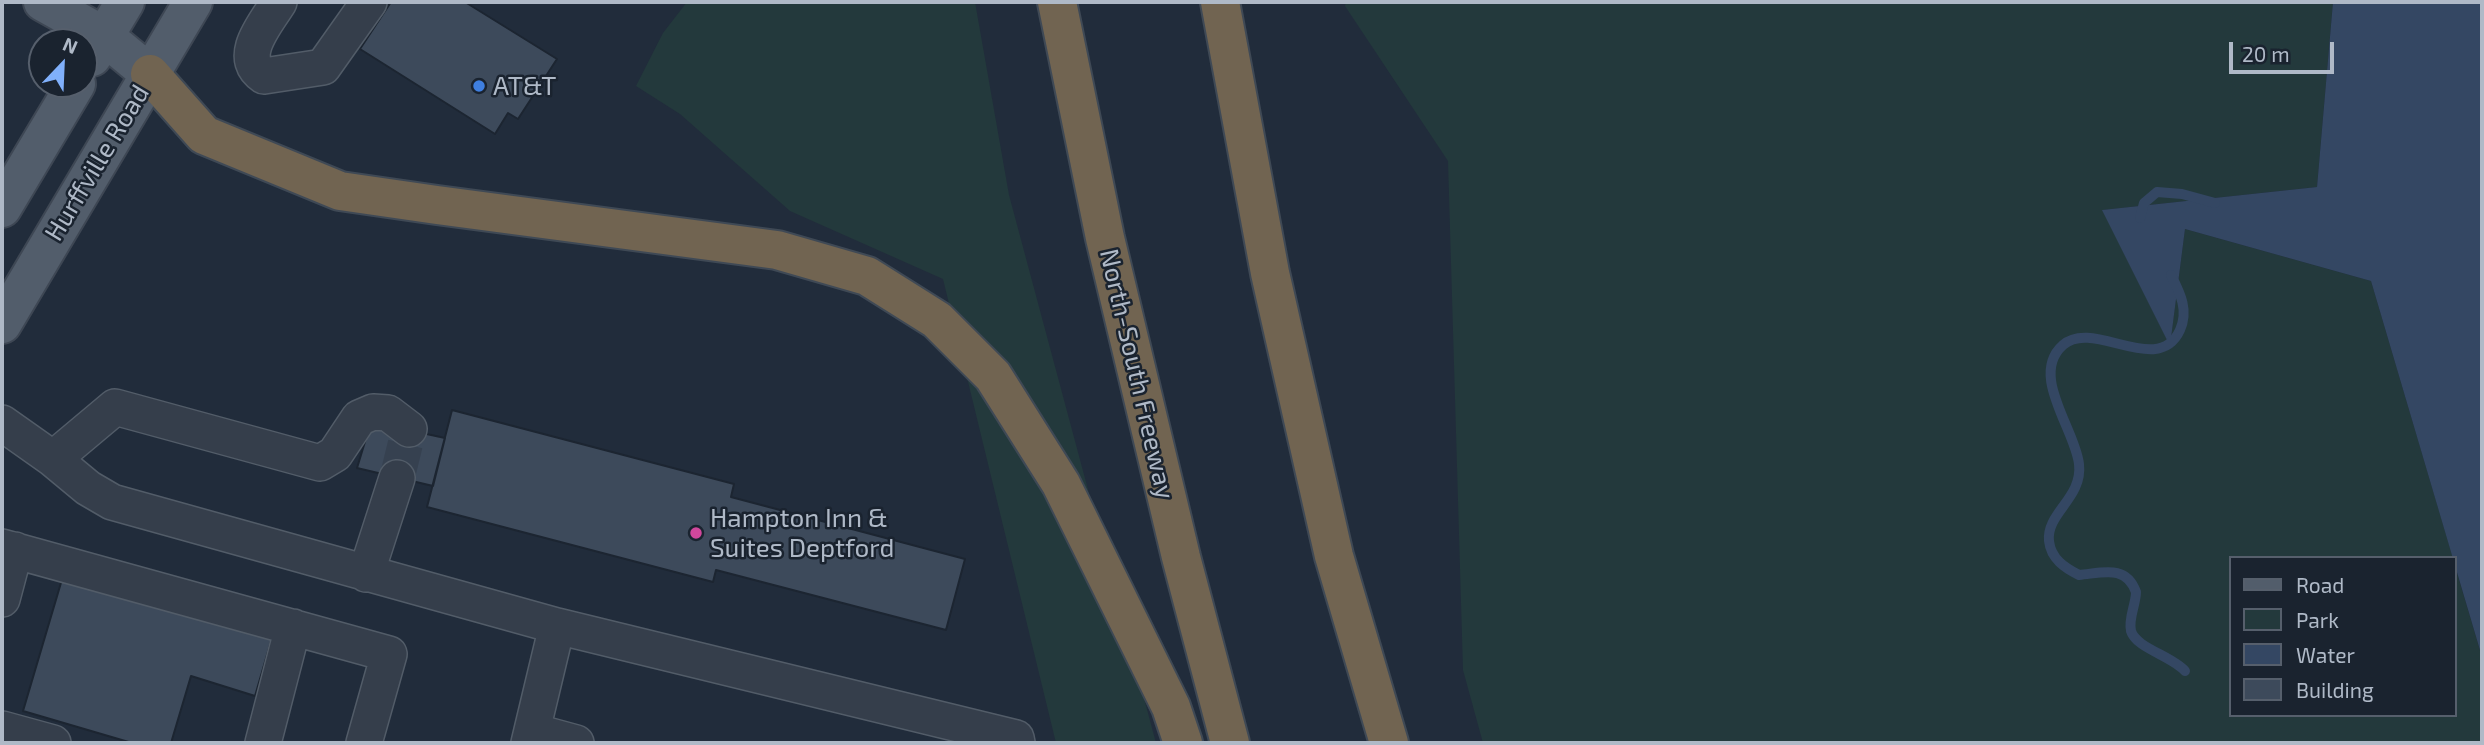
<!DOCTYPE html>
<html>
<head>
<meta charset="utf-8">
<style>
  body { margin:0 }
  #map { position:relative; width:2484px; height:745px; overflow:hidden; background:#212c3b; font-family:"Exo 2",sans-serif }
  canvas { display:block }
  .frame { position:absolute; inset:0; border:4px solid #afb9c7; pointer-events:none }
  .legend { position:absolute; left:2229px; top:556px; width:228px; height:161px; box-sizing:border-box; background:#1a232f; border:2px solid #565f6c; margin:0; padding:9px 12px; list-style:none; font-size:21px; color:#afb9c7 }
  .legend li { display:flex; align-items:center; gap:14px; height:35px }
  .legend b { width:35px; border:2px solid #565f6c }
  .north { position:absolute; left:28px; top:28px; width:70px; height:70px; box-sizing:border-box; background:#1a232f; border:2px solid #565f6c; border-radius:50%; rotate:23deg; font-size:19px; font-weight:700; line-height:28px; text-align:center; color:#afb9c7 }
  .north::after { content:''; display:block; margin:auto; width:24px; height:32px; background:#80b0fb; clip-path:polygon(50% 0,100% 100%,50% 72%,0 100%) }
  .scale { position:absolute; left:2229px; top:42px; width:105px; height:32px; box-sizing:border-box; border:4px solid #afb9c7; border-top:0; padding-left:9px; font-size:21px; line-height:24px; white-space:nowrap; color:#afb9c7; -webkit-text-stroke:5px #1a232f; paint-order:stroke }
</style>
</head>
<body>
<div id="map">
<canvas width="2484" height="745"></canvas>
<div class="frame"></div>
<ul class="legend">
<li><b style="height:9px;background:#525d6b"></b>Road</li>
<li><b style="height:19px;background:#23393c"></b>Park</li>
<li><b style="height:19px;background:#344763"></b>Water</li>
<li><b style="height:19px;background:#3d4a5b"></b>Building</li>
</ul>
<div class="north">N</div>
<div class="scale">20 m</div>
</div>
<script>
const c = document.querySelector('canvas').getContext('2d');
c.lineJoin = 'round';
function fill(path, color) { c.fillStyle = color; c.fill(path, 'evenodd'); }
function trace(path, color, width, dash) { c.strokeStyle = color; c.lineWidth = width; c.lineCap = dash ? 'butt' : 'round'; c.setLineDash(dash || []); c.stroke(path); }
function label(font, color, halo, rows, align = 'center') {
  c.font = font + ' "Exo 2",sans-serif'; c.lineWidth = 5; c.setLineDash([]); c.textBaseline = 'middle'; c.strokeStyle = halo; c.fillStyle = color; for (const [text, x, y, turn = 0] of rows) {
    c.save(); c.translate(x, y); c.rotate((+turn || 0) * Math.PI / 180); c.textAlign = isNaN(turn) ? turn : align; if (halo) c.strokeText(text, 0, 0); c.fillText(text, 0, 0); c.restore();
  }
}
fill(new Path2D(`
  M 687,2 L 975,2 L 1009,195 L 1156,743 L 1056,743 L 943,279 L 790,211 L 680,114 L 636,86 L 663,33 Z
  M 1346,2 L 2333,2 L 2317,187 L 2103,210 L 2170,345 L 2185,229 L 2371,281 L 2453,558 L 2230,558 L 2230,715 L 2454,715 L 2454,563 L 2482,657 L 2482,743 L 1483,743 L 1463,670 L 1448,161 L 1345,6 Z`), '#23393c');
fill(new Path2D(`
  M 2333,2 L 2482,2 L 2482,657 L 2371,281 L 2185,229 L 2170,346 L 2102,210 L 2317,187 Z`), '#344763');
trace(new Path2D(`
  M 2140,218 L 2144,203 L 2157,192 L 2182,194 L 2215,203
  M 2171,275 C 2180,293 2189,310 2180,330 C 2158,378 2093,318 2063,345 C 2029,375 2075,429 2079,464 C 2083,498 2046,513 2049,541 C 2051,559 2065,568 2079,575 C 2102,573 2126,564 2136,592 C 2136,604 2128,619 2131,631 C 2136,648 2172,656 2185,671`), '#344763', 10);
const building = new Path2D(`
  M 391,2 L 465,2 L 557,59 L 518,119 L 508,113 L 495,134 L 360,49 Z
  M 452,410 L 734,484 L 731,497 L 965,559 L 946,630 L 716,570 L 713,582 L 427,507 Z
  M 371,422 L 445,438 L 433,486 L 357,468 Z
  M 63,576 L 272,638 L 255,696 L 191,676 L 171,743 L 132,743 L 23,711 Z`);
fill(building, '#3d4a5b');
trace(building, '#1c2531', 2);
trace(new Path2D(`
  M 397,478 L 409,429`), '#364150', 35, [35, 18]);
const minor = new Path2D(`
  M 279,2 C 267,22 235,57 264,76 L 323,67 L 369,2
  M 2,423 L 53,459 L 88,488 L 112,502 L 557,626 L 529,743
  M 53,459 L 115,407 L 320,463 L 335,454 L 359,418 L 373,412 L 388,413 L 409,429
  M 2,547 L 389,654 L 364,743
  M 366,574 L 397,478
  M 2,599 L 15,550
  M 557,626 L 1016,738 L 1017,743
  M 2,729 L 53,743
  M 532,731 L 576,743
  M 263,743 L 293,627`);
const major = new Path2D(`
  M 43,2 L 104,36 L 150,74
  M 92,57 L 125,2
  M 2,208 L 76,84
  M 2,324 L 193,2`);
const highway = new Path2D(`
  M 1057,2 L 1105,238 L 1181,557 L 1230,743
  M 1220,2 L 1270,273 L 1334,556 L 1389,743
  M 150,74 L 204,135 L 340,191 L 437,205 L 777,250 L 867,276 L 937,320 L 993,376 L 1061,484 L 1171,707 L 1183,743`);
trace(minor, '#525c68', 38);
trace(major, '#3e4754', 42);
trace(highway, '#3f4955', 42);
trace(minor, '#353e4b', 35);
trace(major, '#525d6b', 38);
trace(highway, '#716451', 38);
for (const [x, y, r, color] of [
  [479,86,7,"#3f7fe0"],
  [696,533,7,"#d1479c"]
]) { const dot = new Path2D(); dot.arc(x, y, r, 0, 2 * Math.PI); c.fillStyle = color; c.fill(dot); trace(dot, '#1a232f', 2.5); }
label('26px', '#afb9c7', '#1a232f', [
  ["AT&T",493,86],
  ["Hampton Inn &",710,518],
  ["Suites Deptford",710,548]
], 'left');
label('26px', '#afb9c7', '#1a232f', [
  ["Hurffville Road",97,163,-59],
  ["North-South Freeway",1137,374,77]
]);
</script>
</body>
</html>
